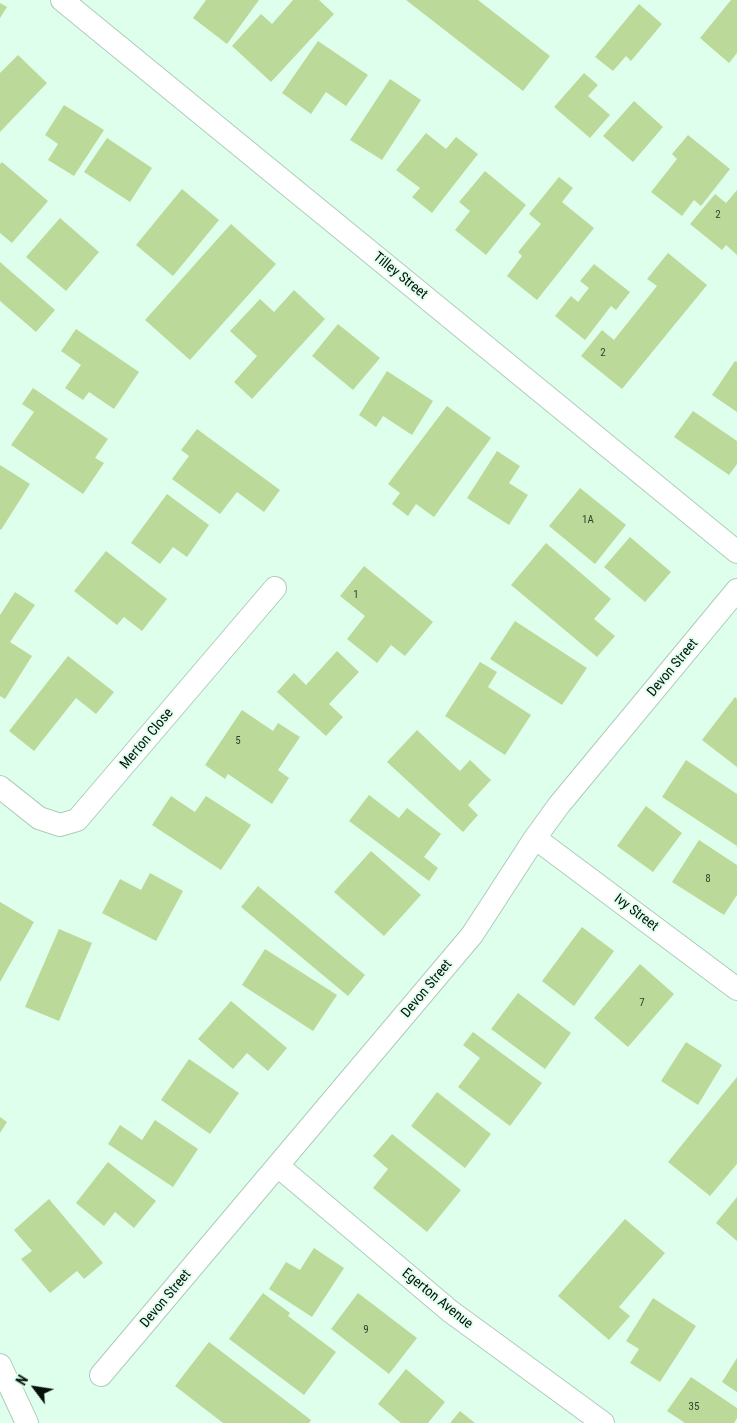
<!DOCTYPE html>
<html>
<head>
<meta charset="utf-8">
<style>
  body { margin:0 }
  #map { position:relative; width:737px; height:1423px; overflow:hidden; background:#dfffed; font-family:"Roboto Condensed",sans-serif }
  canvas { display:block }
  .north { position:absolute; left:10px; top:1363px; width:50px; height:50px; -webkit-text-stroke:4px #dfffed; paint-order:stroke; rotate:301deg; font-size:14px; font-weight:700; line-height:20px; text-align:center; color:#06100a }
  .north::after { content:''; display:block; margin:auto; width:18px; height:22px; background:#06100a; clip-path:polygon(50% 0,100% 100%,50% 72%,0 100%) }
</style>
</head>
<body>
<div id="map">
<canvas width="737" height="1423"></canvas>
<div class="north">N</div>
</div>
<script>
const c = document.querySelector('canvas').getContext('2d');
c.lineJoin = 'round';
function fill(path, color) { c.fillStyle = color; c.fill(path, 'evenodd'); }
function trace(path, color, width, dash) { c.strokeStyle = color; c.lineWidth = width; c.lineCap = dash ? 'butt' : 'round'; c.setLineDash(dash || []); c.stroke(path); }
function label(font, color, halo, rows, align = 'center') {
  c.font = font + ' "Roboto Condensed",sans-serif'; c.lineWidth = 4; c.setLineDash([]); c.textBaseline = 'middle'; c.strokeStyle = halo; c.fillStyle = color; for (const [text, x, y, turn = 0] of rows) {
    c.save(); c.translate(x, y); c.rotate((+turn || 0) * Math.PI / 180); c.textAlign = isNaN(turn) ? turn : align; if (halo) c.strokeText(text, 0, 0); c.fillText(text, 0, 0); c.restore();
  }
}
fill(new Path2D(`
  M 206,0 L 259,0 L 227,44 L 193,18 Z
  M 293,0 L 319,0 L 334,14 L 271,82 L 232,46 L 261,14 L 272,24 Z
  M 406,0 L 478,0 L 550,56 L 523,91 Z
  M 731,0 L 737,0 L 737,53 L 729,63 L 700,38 Z
  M 0,3 L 7,7 L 0,18 Z
  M 639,4 L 662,24 L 631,61 L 626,56 L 613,71 L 595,57 Z
  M 318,41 L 368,75 L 346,106 L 326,92 L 311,114 L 282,93 Z
  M 18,55 L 47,83 L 0,132 L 0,73 Z
  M 584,73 L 598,85 L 588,96 L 610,115 L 590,138 L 554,107 Z
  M 390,79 L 421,100 L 382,160 L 350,140 Z
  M 634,101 L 663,127 L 633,162 L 603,136 Z
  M 64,105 L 104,130 L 74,176 L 48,160 L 58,144 L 45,135 Z
  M 426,133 L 446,149 L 456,137 L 478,154 L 432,213 L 412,197 L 420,188 L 396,170 Z
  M 688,135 L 730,169 L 701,206 L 694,200 L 682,216 L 651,192 L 677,159 L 672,154 Z
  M 107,138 L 152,168 L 130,202 L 84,172 Z
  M 2,162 L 48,201 L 12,243 L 0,233 L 0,164 Z
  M 485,171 L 526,205 L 486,255 L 455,230 L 470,211 L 459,202 Z
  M 559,177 L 573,188 L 562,202 L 594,228 L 537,300 L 507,276 L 522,256 L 518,252 L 541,224 L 529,214 Z
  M 182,189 L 219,220 L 173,276 L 136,245 Z
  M 737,190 L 737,255 L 726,245 L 722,250 L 690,224 L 715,194 L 726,203 Z
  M 60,218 L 99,252 L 66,291 L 26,257 Z
  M 231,224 L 276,264 L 190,360 L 145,320 Z
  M 668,253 L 707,285 L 622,389 L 581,356 L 602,330 L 614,340 L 657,286 L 647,279 Z
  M 0,262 L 55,310 L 36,332 L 0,301 Z
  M 594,264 L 630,292 L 616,310 L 611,306 L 585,340 L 555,316 L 571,296 L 578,302 L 589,288 L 580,281 Z
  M 294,290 L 325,319 L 252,399 L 234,382 L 257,356 L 230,331 L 260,299 L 274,312 Z
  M 338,324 L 380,358 L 353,390 L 312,356 Z
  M 76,329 L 139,372 L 114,409 L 89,392 L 83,400 L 65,388 L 81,365 L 61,351 Z
  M 735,361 L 737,362 L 737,412 L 712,395 Z
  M 387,371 L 433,401 L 412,435 L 383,416 L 376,427 L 359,415 Z
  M 33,388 L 108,439 L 95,458 L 104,463 L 83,494 L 11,445 L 34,412 L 22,404 Z
  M 447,406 L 491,438 L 434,517 L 416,504 L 408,516 L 392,504 L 400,493 L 388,484 Z
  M 693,411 L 737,441 L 737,464 L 729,475 L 674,437 Z
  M 197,429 L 280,490 L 264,512 L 237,492 L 220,514 L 172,479 L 189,456 L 181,450 Z
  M 497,451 L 520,466 L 509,483 L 528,495 L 509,525 L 467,498 Z
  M 0,465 L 30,484 L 1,530 L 0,529 Z
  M 580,488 L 626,525 L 595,564 L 549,526 Z
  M 167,494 L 209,525 L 187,557 L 173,547 L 160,564 L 131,543 Z
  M 630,537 L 671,572 L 645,602 L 604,567 Z
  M 546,543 L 611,599 L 594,619 L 615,636 L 597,657 L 511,585 Z
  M 106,551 L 167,599 L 142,631 L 124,617 L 117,625 L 74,591 Z
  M 364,566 L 433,622 L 405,656 L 391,645 L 377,663 L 347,639 L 365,616 L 340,596 Z
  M 15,592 L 35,605 L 10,642 L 32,656 L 5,699 L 0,696 L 0,615 Z
  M 515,621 L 587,668 L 562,705 L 490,659 Z
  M 337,651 L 359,672 L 329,704 L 343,717 L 326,736 L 277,692 L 294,673 L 306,685 Z
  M 68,656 L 114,692 L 96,714 L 76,698 L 34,751 L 9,731 Z
  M 480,662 L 497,672 L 488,687 L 531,715 L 505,755 L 445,716 Z
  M 735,697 L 737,699 L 737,767 L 702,740 Z
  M 242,710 L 273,731 L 278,723 L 300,737 L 278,770 L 289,778 L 272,804 L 228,774 L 225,779 L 205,765 Z
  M 417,730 L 460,771 L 470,760 L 491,780 L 468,805 L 478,815 L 463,832 L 387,762 Z
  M 686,760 L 737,794 L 737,846 L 662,797 Z
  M 369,795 L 399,818 L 407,808 L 441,834 L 424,857 L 438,868 L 429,881 L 349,821 Z
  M 171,796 L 195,812 L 206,796 L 251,825 L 221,870 L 152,825 Z
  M 646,806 L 682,833 L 653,872 L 617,846 Z
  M 699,840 L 737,865 L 737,895 L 724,915 L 672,882 Z
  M 371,851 L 421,895 L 384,936 L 334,892 Z
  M 150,873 L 183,891 L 156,941 L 102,913 L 120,879 L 141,890 Z
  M 258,886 L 365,975 L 348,996 L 241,907 Z
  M 0,902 L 34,922 L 0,982 Z
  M 582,927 L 614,951 L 574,1006 L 542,981 Z
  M 59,929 L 92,943 L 59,1021 L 25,1007 Z
  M 265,949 L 337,995 L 313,1031 L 242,985 Z
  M 640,964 L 674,994 L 628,1047 L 594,1018 Z
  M 518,993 L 571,1033 L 545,1069 L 491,1029 Z
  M 231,1001 L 287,1048 L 268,1071 L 247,1053 L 233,1069 L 198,1039 Z
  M 473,1032 L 542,1083 L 510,1126 L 458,1087 L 480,1058 L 463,1045 Z
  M 686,1042 L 722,1065 L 698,1105 L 661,1081 Z
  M 189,1059 L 239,1093 L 210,1134 L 161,1100 Z
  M 737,1077 L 737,1164 L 710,1196 L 668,1162 Z
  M 437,1092 L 491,1134 L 465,1168 L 411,1126 Z
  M 0,1117 L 7,1122 L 0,1133 Z
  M 155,1120 L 198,1149 L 173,1187 L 108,1144 L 120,1125 L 142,1140 Z
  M 392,1134 L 461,1190 L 427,1232 L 373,1188 L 388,1169 L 373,1156 Z
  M 108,1162 L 156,1201 L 134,1228 L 115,1212 L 104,1226 L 76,1203 Z
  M 737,1197 L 737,1241 L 716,1223 Z
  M 49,1199 L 103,1263 L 84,1279 L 77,1271 L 50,1293 L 21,1259 L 32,1251 L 14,1230 Z
  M 625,1219 L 665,1253 L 619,1307 L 630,1316 L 609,1340 L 558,1296 Z
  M 314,1248 L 344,1268 L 312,1317 L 269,1289 L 286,1262 L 300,1270 Z
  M 263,1293 L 290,1313 L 288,1316 L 336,1352 L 304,1395 L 229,1339 Z
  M 358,1293 L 417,1338 L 389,1374 L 331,1329 Z
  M 653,1298 L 696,1326 L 660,1382 L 630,1363 L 639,1349 L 626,1341 Z
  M 209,1342 L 311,1420 L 309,1423 L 223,1423 L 175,1386 Z
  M 737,1358 L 737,1392 L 722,1382 Z
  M 406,1369 L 445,1402 L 428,1423 L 401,1423 L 378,1404 Z
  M 691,1377 L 737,1408 L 737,1418 L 734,1423 L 685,1423 L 667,1411 Z
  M 460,1411 L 475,1423 L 450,1423 Z`), '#bbd999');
const street = new Path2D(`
  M 62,0 L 737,552
  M 0,787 L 39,818 L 60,825 L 77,820 L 275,588
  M 535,838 L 737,989
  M 278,1166 L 450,1311 L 603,1423
  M 0,1365 L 27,1423
  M 101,1375 L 472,935 L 535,838 L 559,805 L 737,590`);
trace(street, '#adccbb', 24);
trace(street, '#fff', 22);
label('11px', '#33422e', null, [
  ["2",718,215],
  ["2",603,353],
  ["1A",588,520],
  ["1",356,595],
  ["5",238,741],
  ["8",708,879],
  ["7",642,1003],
  ["9",366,1330],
  ["35",694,1407]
]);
label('14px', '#06100a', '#dfffed', [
  ["Tilley Street",400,276,39],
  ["Devon Street",673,668,-50],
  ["Merton Close",147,739,-50],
  ["Ivy Street",636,913,37],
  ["Devon Street",427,989,-50],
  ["Devon Street",166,1299,-50],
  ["Egerton Avenue",437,1299,39]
]);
</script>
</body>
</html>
